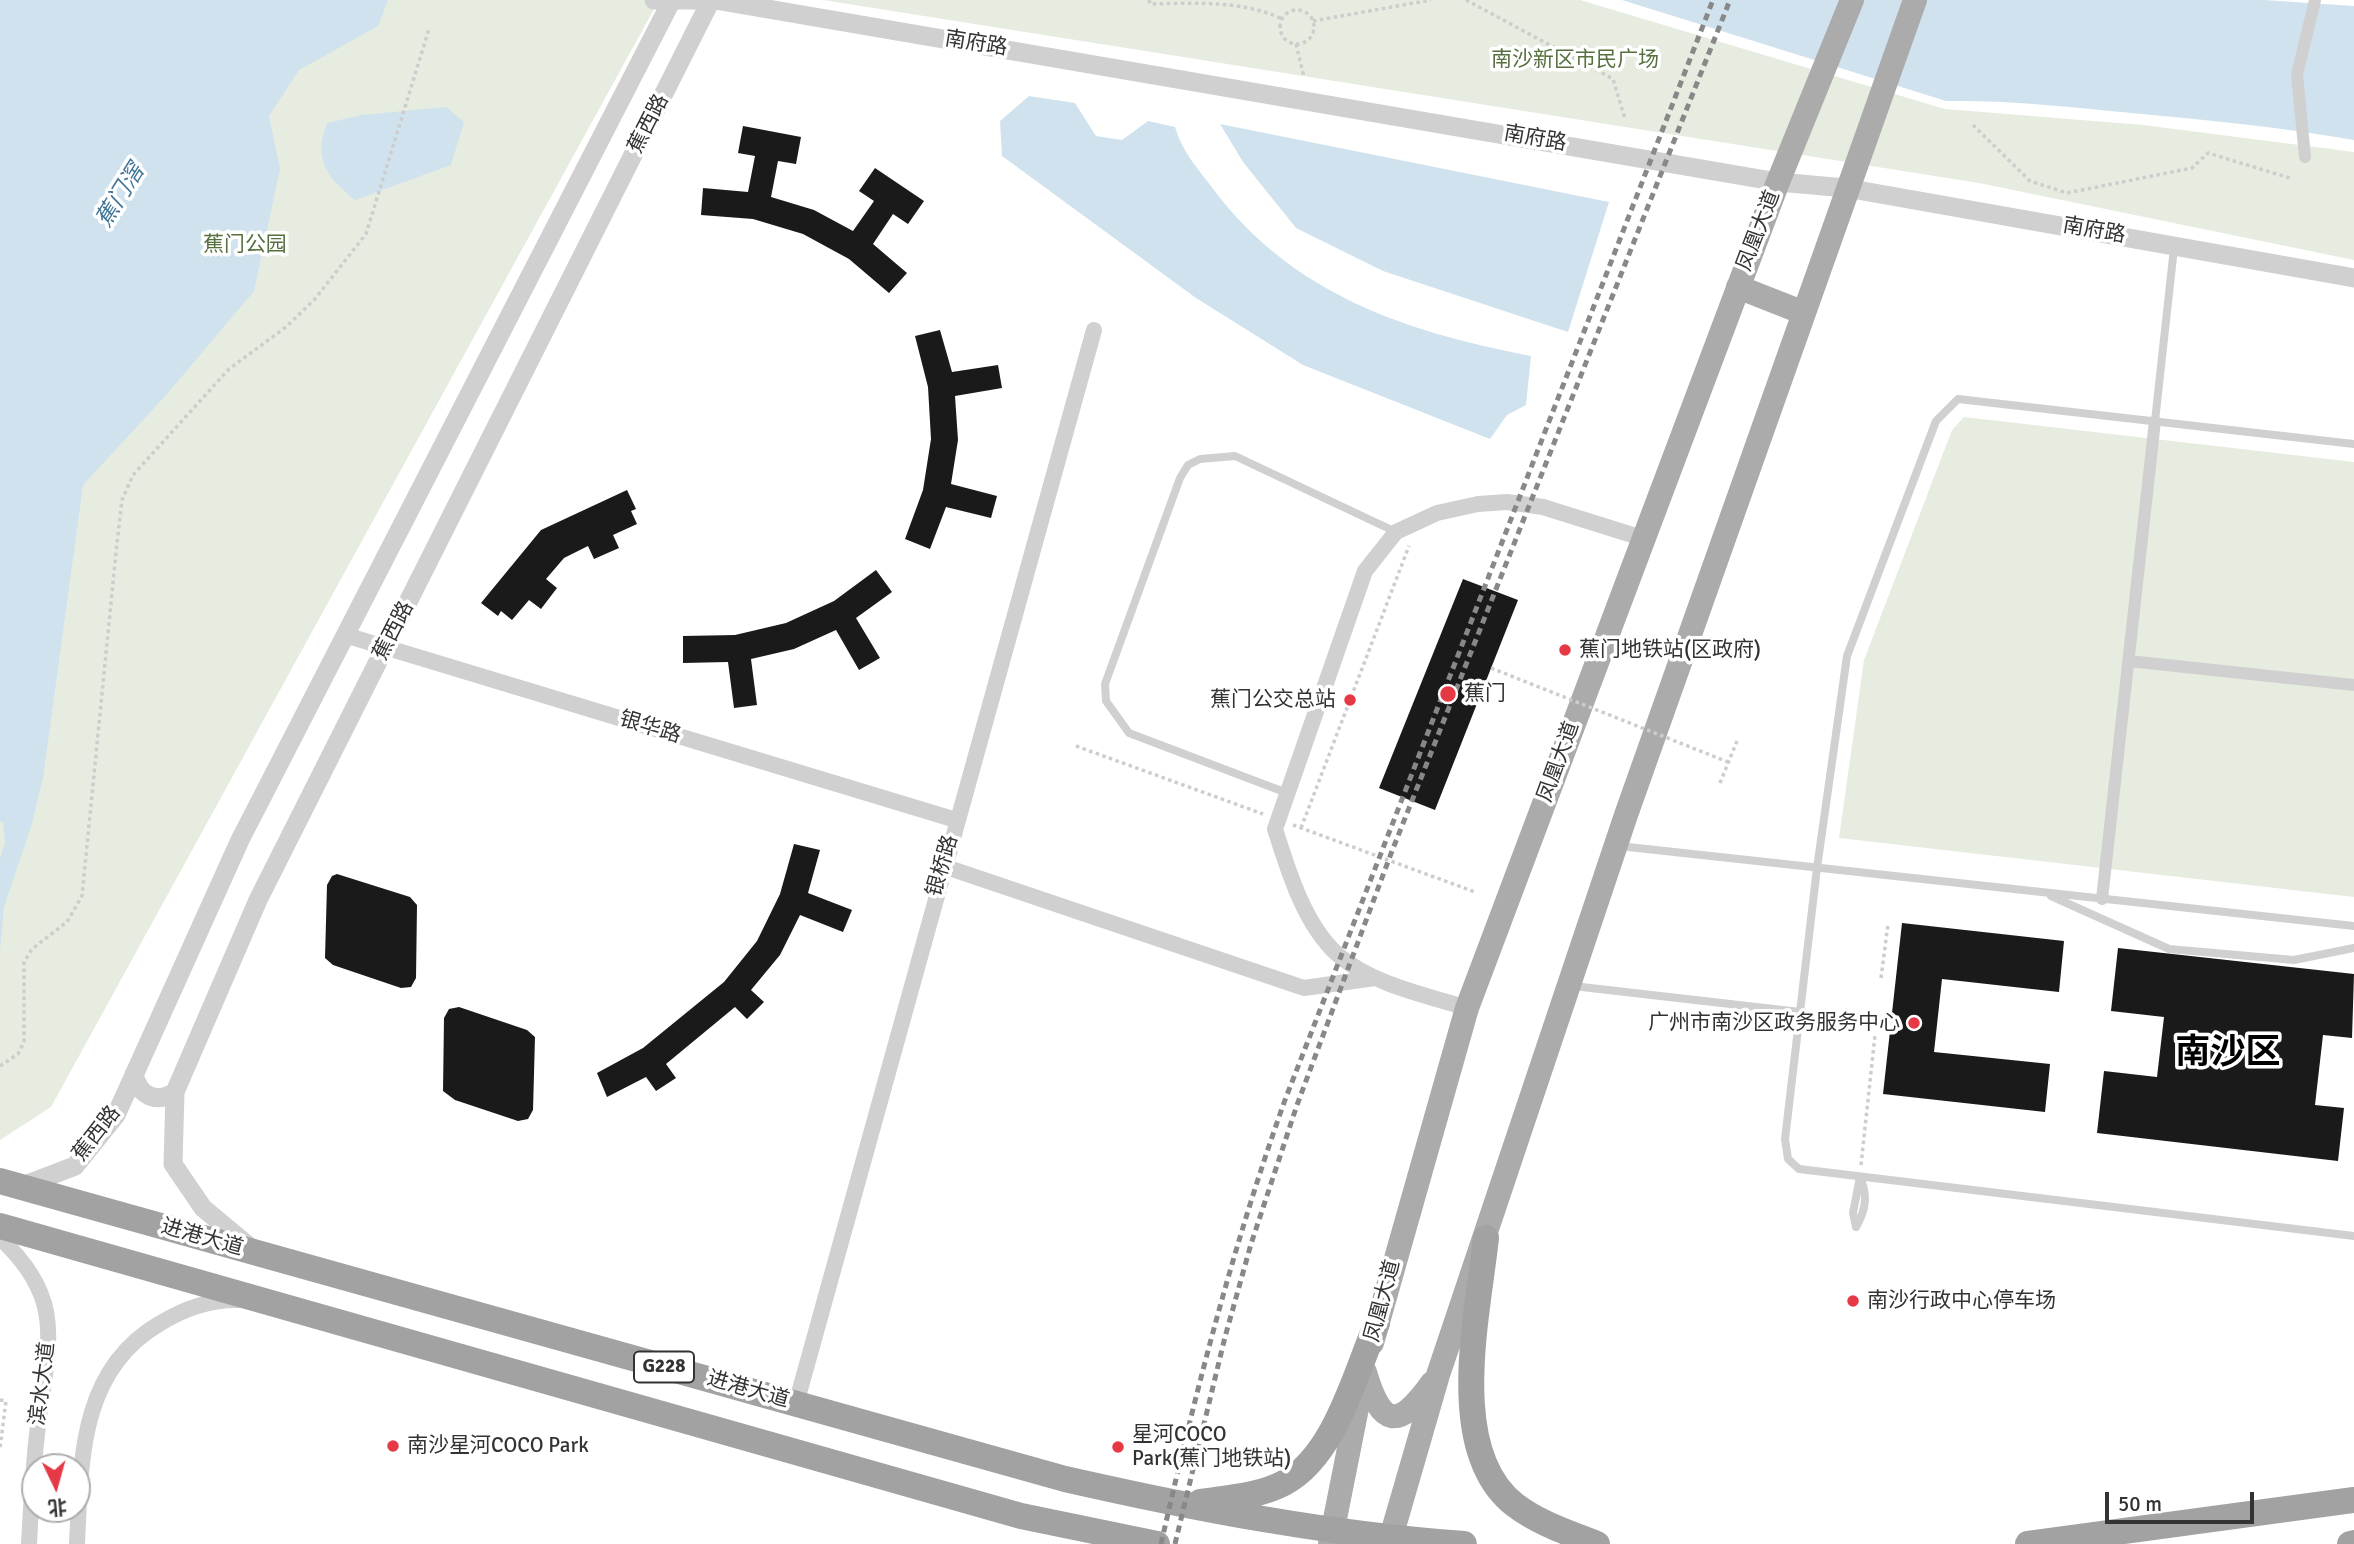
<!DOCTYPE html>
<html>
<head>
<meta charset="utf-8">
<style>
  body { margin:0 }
  #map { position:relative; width:2354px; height:1544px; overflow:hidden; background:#fff; font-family:Signika,"Noto Sans SC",sans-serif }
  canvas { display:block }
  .north { position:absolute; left:21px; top:1453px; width:70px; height:70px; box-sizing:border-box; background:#fff; border:2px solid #adadad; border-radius:50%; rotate:175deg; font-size:19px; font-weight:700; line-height:28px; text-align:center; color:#333 }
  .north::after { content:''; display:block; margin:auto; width:24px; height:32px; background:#e63946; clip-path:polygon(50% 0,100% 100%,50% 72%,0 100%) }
  .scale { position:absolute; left:2105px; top:1492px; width:149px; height:32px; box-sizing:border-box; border:4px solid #333; border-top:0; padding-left:9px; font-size:21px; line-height:24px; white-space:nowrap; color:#333; -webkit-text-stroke:5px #fff; paint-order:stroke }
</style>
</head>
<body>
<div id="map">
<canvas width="2354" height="1544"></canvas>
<div class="north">北</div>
<div class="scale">50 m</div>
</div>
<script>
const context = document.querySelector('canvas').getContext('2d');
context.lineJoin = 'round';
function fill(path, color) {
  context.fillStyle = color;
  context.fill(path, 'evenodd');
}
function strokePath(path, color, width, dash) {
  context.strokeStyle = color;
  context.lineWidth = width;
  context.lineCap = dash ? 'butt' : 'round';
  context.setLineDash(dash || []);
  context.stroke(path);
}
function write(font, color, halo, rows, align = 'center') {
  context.font = font + ' Signika,"Noto Sans SC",sans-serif';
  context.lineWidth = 7;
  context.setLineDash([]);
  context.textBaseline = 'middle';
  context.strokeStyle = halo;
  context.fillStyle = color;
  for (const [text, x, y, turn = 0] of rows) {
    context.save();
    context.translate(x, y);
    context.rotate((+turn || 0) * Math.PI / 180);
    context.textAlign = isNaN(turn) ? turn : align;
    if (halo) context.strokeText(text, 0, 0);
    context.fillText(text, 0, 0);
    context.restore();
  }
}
const green = new Path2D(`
  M0,0h659l-608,1107 -51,33z
  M823,0h757l365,109 198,16 211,27v108l-375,-77z
  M1964,417l390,45v435l-515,-59 25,-178 88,-230z`);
const water = new Path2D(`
  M0,0h388l-10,26 -79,44 -30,46 11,53 -26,122 -87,103 -84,91 -40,293 -12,49 -27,80 -4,43v-92l5,-15 -2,-21h-3z
  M1622,0h642l90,6v134c-74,-13 -148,-20 -222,-27 -62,-6 -124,-13 -186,-12z
  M1029,96l46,7 21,33 26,4 26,-19 27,6c7,25 24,43 39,63 79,105 193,142 317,166l-5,49 -19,10 -17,24 -187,-74 -107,-67 -194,-142 -2,-35z
  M446,107l18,15 -13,43 -96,35c-28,-23 -42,-40 -28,-77l35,-8z
  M1220,124l389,78 -41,130 -185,-61 -87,-43 -53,-66z`);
const building = new Path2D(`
  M743,126l58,11 -5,27 -18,-3 -7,36 43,13 39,21 21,-30 -15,-10 16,-23 49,33 -16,23 -15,-10 -20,30 34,29 -18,20 -40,-34 -46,-25 -50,-15 -52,-4 2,-27 45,4 7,-36 -17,-3z
  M940,330l12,42 46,-7 4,23 -47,8 3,44 -7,44 46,12 -6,22 -45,-11 -16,42 -25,-10 18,-49 8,-51 -3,-52 -13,-51z
  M627,490l9,19 -5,2 6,13 -24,11 6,13 -25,11 -6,-13 -24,12 -18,21 11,9 -16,21 -12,-9 -17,20 -11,-9 -3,5 -17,-13 60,-73z
  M876,570l16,22 -36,26 24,40 -21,12 -23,-40 -42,19 -43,10 6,46 -23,3 -6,-46 -45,1v-27l52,-1 51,-12 48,-22z
  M1463,579l55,21 -83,210 -56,-22z
  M794,844l26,6 -12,43 44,17 -9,22 -43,-17 -20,40 -29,35 13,12 -17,17 -12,-12 -69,57 10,14 -20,13 -10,-14 -39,20 -10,-24 46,-25 81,-66 33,-41 23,-47z
  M337,874l73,23 7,8 -1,73 -5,9 -10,1 -68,-23 -8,-7 2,-73 5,-9z
  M1902,923l162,18 -5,51 -117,-13 -8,73 116,12 -5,48 -162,-18z
  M2118,948l236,26 -2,64 -29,-3 -8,70 29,3 -6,53 -241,-28 7,-62 53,6 7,-60 -53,-6z
  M459,1007l68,23 8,7 -2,73 -5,9 -10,2 -63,-21 -12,-9 1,-73 5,-9z`);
const path = new Path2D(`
  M1149,0l1,4c43,-1 93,-4 132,15
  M1466,0l147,79 12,40
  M1280 27a17 17 0 1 1 34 0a17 17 0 1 1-34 0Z
  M1313,21l118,-21
  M1296,44l8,33
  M1973,125l57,56 37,12 125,-25 16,-15 85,26
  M1076,746l187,68
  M1720,783l17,-42
  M1293,825l182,67
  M1301,828l108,-282
  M1881,978l7,-54
  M0,1066l18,-12 6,-12v-80l8,-13 35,-27 15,-26 34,-344 6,-52 11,-25 96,-106 57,-42 28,-27 52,-66 63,-205
  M1861,1165l14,-130
  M0,1400l6,1 -6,47`);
const service = new Path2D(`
  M2155,421l19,-173
  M2354,444l-396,-45 -22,22 -89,235 -30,212 -32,271 3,20 11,10 555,67
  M1287,793l-158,-60 -23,-32 -1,-17 75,-206 8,-13 12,-6 35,-3 161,76
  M1619,846l735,80
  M2051,896l118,53 125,11 60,-12
  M1573,986l227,26
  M1856,1227c10,-17 12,-32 4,-50
  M1856,1227l-3,-14 7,-36`);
const pedestrian = new Path2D(`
  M2305,157l-8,-82 18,-75
  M2129,661l225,24
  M2102,899l53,-478`);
const minor = new Path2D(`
  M345,635l611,185
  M943,866l361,122 71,-10
  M1467,1008c-42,-13 -96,-24 -130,-54 -33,-30 -49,-84 -62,-125l90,-258 31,-39 41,-19 41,-9 29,-2 36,5 99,31
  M0,1238c68,63 47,108 38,188 -5,39 -7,79 -9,118
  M796,1404l298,-1074
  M77,1544c4,-82 2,-173 82,-220 24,-15 53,-25 81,-24`);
const tertiary = new Path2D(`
  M654,0h48
  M715,0l1063,182 68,6 508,90
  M134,1074c5,22 22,30 41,18
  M20,1187l55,-21 41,-51 124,-275 432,-840
  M251,1248l-48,-40 -30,-44 2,-72 83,-192 453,-900`);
const primary = new Path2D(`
  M1738,287l66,26
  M1372,1343l95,-335 311,-826 74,-182
  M1365,1372c16,55 33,59 67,11
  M1330,1544l33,-166
  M1389,1544l49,-169 188,-560 289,-815`);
const trunk = new Path2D(`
  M0,1181l1065,298c132,30 263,55 399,65
  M0,1226l1021,290 136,28
  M1486,1238c-8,76 -41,213 29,267 25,19 54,28 82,39
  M1200,1502c27,-4 60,-6 84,-19 51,-27 71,-109 93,-160
  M2028,1544l326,-44
  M2350,1544l4,-1`);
const rail = new Path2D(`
  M1161,1544c34,-150 72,-299 124,-444l428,-1100
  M1175,1544l50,-207 26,-93 46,-139 95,-254 338,-851`);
const pathBridge = new Path2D(`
  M1491,668l237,94`);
const markers = [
  [1565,650,7,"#e63946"],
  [1448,694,9,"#e63946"],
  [1350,700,7,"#e63946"],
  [1914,1023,7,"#e63946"],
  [1853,1301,7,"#e63946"],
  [393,1446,7,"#e63946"],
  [1118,1447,7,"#e63946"]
];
const shields = [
  [664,1367,60]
];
const shieldNames = [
  ["G228",664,1367]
];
const streetNames = [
  ["南府路",976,44,9],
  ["蕉西路",649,124,-63],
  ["南府路",1535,139,10],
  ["凤凰大道",1759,231,-69],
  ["南府路",2094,231,10],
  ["蕉西路",394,631,-63],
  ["银华路",650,728,17],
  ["凤凰大道",1559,762,-70],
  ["银桥路",943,866,-74],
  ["蕉西路",97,1134,-52],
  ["进港大道",202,1238,16],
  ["凤凰大道",1383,1301,-75],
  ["滨水大道",43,1384,-83],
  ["进港大道",748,1390,16]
];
const parkNames = [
  ["南沙新区市民广场",1575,60],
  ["蕉门公园",245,245]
];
const poiNames = [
  ["蕉门地铁站(区政府)",1579,650],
  ["蕉门",1464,694],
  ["蕉门公交总站",1336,700,"right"],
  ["广州市南沙区政务服务中心",1900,1023,"right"],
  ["南沙行政中心停车场",1867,1301],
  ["星河COCO",1132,1435],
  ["Park(蕉门地铁站)",1132,1459],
  ["南沙星河COCO Park",407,1446]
];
const waterNames = [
  ["蕉门滘",121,196,-58]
];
const townNames = [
  ["南沙区",2228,1054]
];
fill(green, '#e6ecdf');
fill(water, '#cfe2ee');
fill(building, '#1a1a1a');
strokePath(path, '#cdcdcd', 3.5, [3.5, 3.5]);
strokePath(service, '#d0d0d0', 8);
strokePath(pedestrian, '#d0d0d0', 12);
strokePath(minor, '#d0d0d0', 16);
strokePath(tertiary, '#d0d0d0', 19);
strokePath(primary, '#ababab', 24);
strokePath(trunk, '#a2a2a2', 26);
strokePath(rail, '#888', 5, [7, 5]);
strokePath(pathBridge, '#cdcdcd', 3.5, [3.5, 3.5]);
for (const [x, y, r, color] of markers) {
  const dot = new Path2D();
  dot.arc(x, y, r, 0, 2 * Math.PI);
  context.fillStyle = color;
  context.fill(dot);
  strokePath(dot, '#fff', 2.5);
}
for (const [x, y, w] of shields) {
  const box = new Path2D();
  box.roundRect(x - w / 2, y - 15.5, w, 31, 5);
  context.fillStyle = '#fff';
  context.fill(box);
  strokePath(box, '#333', 2);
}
write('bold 19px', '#333', null, shieldNames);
write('21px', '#333', '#fff', streetNames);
write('21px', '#56703f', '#fff', parkNames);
write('21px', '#333', '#fff', poiNames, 'left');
write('italic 23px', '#3f7597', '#fff', waterNames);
write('bold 35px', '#000', '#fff', townNames);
</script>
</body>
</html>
